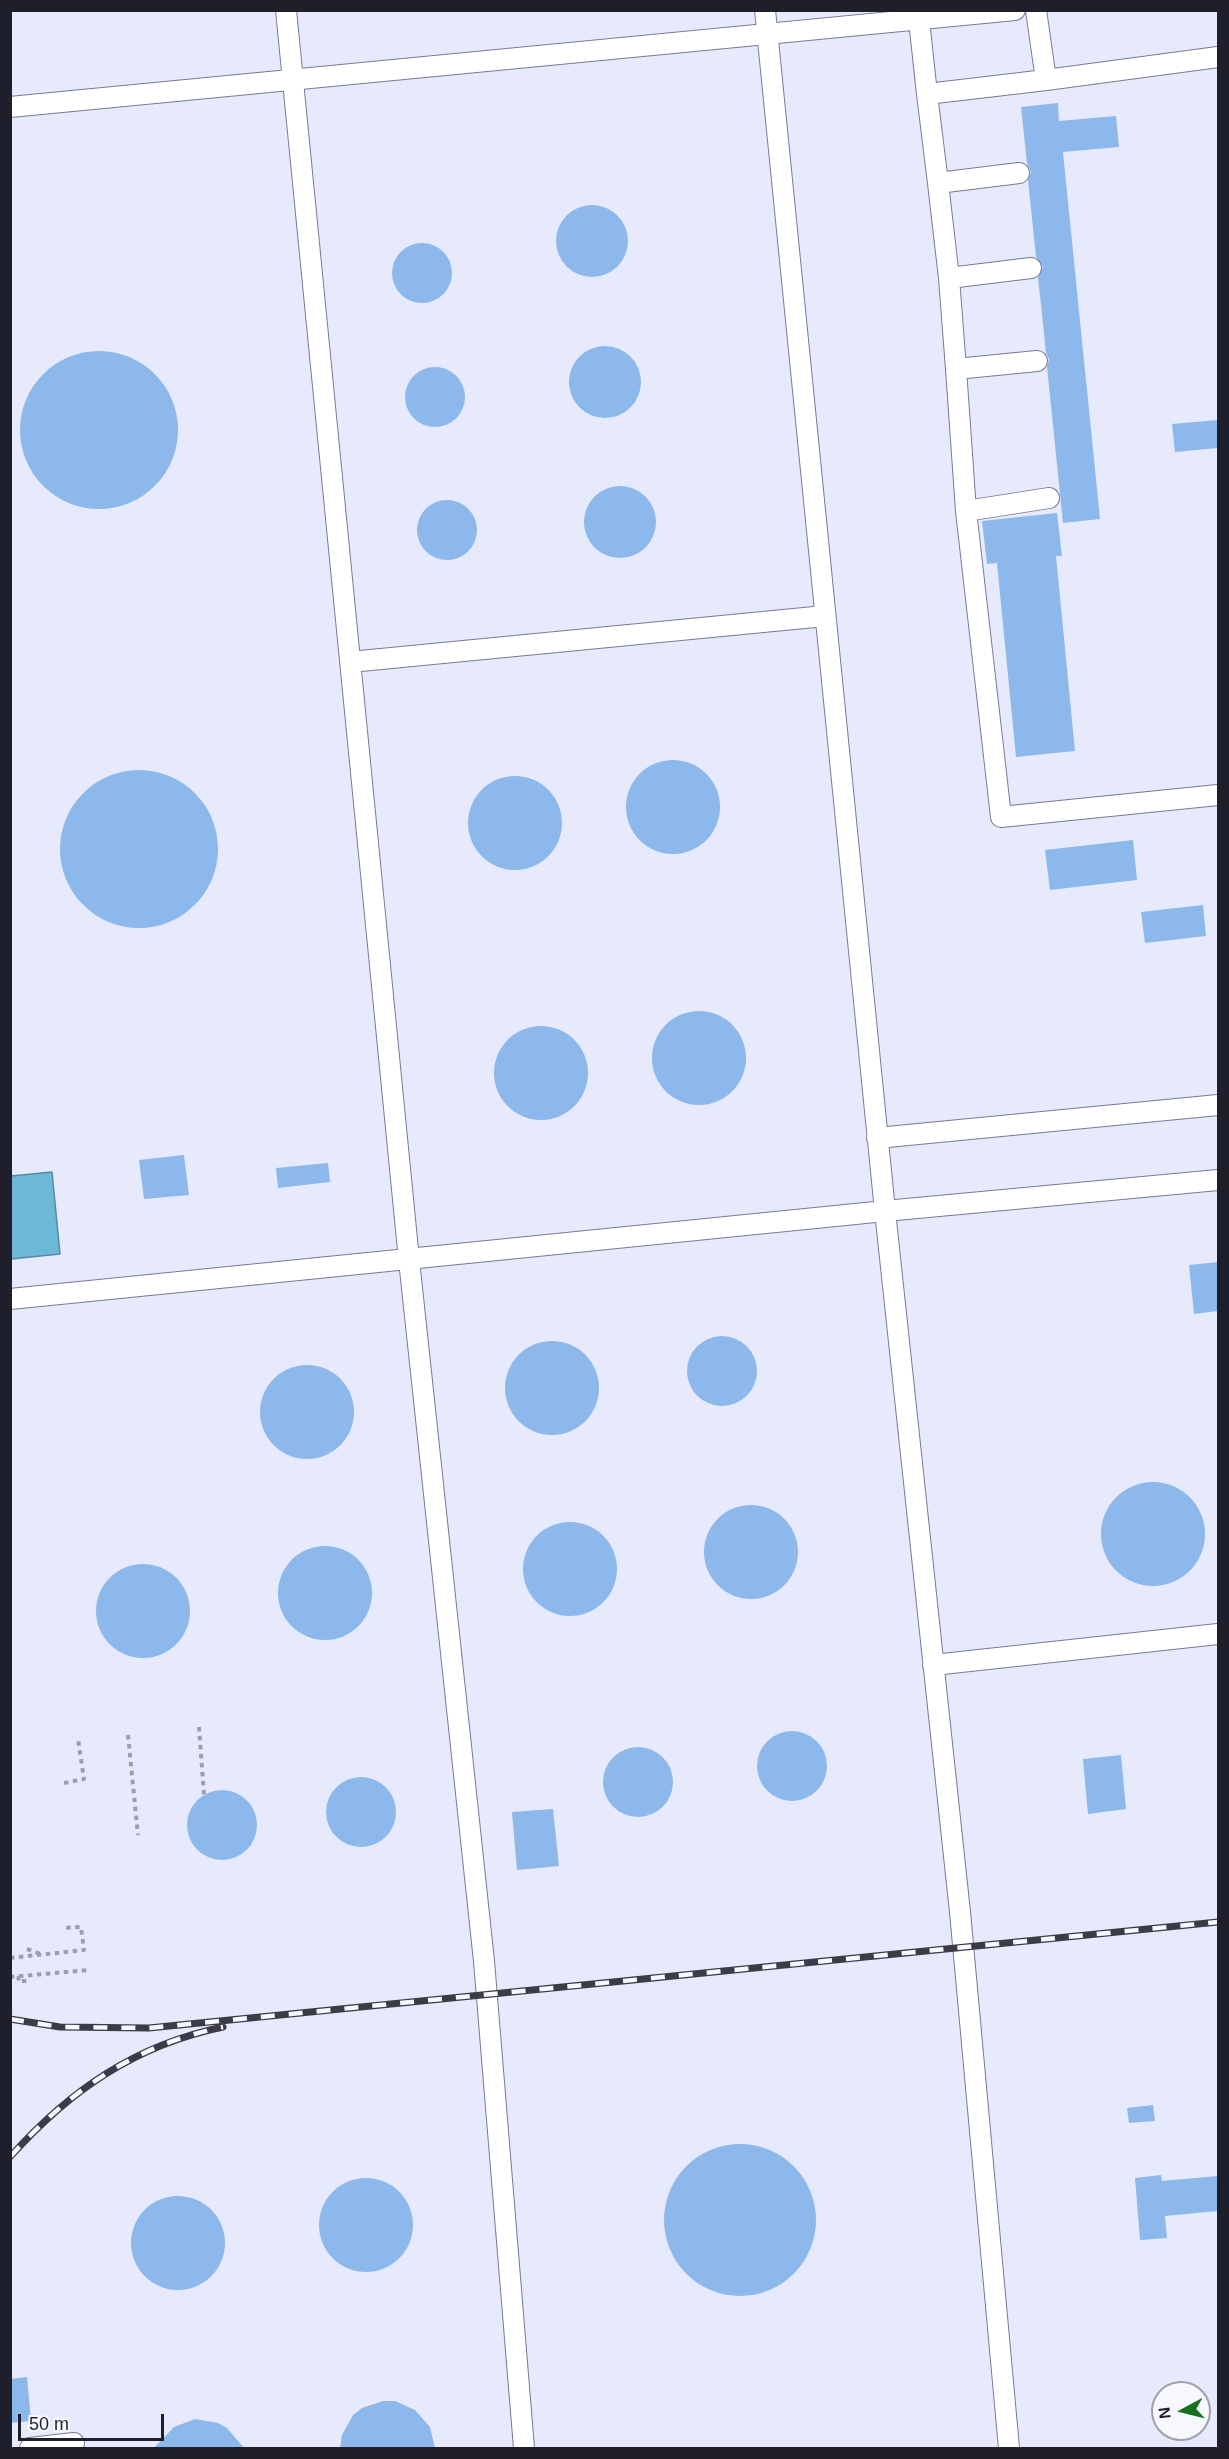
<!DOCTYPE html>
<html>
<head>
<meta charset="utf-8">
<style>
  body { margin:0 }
  #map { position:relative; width:1229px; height:2459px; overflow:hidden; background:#e7eafc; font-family:Arial,sans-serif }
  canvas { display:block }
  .frame { position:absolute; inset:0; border:12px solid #1e1f2a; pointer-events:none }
  .north { position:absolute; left:1151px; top:2381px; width:60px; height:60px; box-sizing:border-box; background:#f7f8fe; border:2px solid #a0a1a9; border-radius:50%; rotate:263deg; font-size:16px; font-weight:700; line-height:24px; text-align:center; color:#1e1f2a }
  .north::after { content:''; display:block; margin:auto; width:21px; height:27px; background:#15711e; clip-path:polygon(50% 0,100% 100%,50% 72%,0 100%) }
  .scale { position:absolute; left:18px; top:2414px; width:146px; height:27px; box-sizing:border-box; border:3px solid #1e1f2a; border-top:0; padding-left:8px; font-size:18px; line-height:21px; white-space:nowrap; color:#1e1f2a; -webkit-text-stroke:4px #f7f8fe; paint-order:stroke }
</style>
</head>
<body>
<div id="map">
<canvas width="1229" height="2459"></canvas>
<div class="frame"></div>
<div class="north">N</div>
<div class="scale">50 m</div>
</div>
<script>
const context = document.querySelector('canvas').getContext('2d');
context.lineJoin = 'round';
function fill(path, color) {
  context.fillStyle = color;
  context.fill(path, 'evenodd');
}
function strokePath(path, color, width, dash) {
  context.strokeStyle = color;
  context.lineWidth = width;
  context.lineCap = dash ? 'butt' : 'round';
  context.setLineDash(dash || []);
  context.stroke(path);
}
const water = new Path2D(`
  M52,1172l8,82 -49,5v-83z`);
const building = new Path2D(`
  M1058,103l1,18 57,-5 3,31 -56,5 37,367 -37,4 -16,-156 2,-8 -3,-6 -8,-76 5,-10 -7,-10 -8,-77 3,-8 -4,-8 -6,-57z
  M556 241a36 36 0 1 1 72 0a36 36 0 1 1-72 0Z
  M392 273a30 30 0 1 1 60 0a30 30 0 1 1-60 0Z
  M569 382a36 36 0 1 1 72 0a36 36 0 1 1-72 0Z
  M20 430a79 79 0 1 1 158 0a79 79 0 1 1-158 0Z
  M405 397a30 30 0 1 1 60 0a30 30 0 1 1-60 0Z
  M1218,420v28l-43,4 -3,-28z
  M584 522a36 36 0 1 1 72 0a36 36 0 1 1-72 0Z
  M417 530a30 30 0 1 1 60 0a30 30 0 1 1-60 0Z
  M1057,513l5,43h-6l19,195 -59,6 -19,-194 -10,1 -5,-43z
  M626 807a47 47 0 1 1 94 0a47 47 0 1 1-94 0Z
  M60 849a79 79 0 1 1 158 0a79 79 0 1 1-158 0Z
  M468 823a47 47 0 1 1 94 0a47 47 0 1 1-94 0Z
  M1133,840l4,40 -87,10 -5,-40z
  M1203,905l3,31 -61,7 -4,-31z
  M652 1058a47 47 0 1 1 94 0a47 47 0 1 1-94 0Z
  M494 1073a47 47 0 1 1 94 0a47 47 0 1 1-94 0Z
  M184,1155l5,40 -45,4 -5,-39z
  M328,1163l2,19 -52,6 -2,-20z
  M1218,1262v49l-24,3 -5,-49z
  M687 1371a35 35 0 1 1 70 0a35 35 0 1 1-70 0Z
  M505 1388a47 47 0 1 1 94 0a47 47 0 1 1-94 0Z
  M260 1412a47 47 0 1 1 94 0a47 47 0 1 1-94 0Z
  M1101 1534a52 52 0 1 1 104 0a52 52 0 1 1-104 0Z
  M704 1552a47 47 0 1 1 94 0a47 47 0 1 1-94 0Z
  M523 1569a47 47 0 1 1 94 0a47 47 0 1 1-94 0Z
  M278 1593a47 47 0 1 1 94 0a47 47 0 1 1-94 0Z
  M96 1611a47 47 0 1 1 94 0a47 47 0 1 1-94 0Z
  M757 1766a35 35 0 1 1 70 0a35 35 0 1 1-70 0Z
  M603 1782a35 35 0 1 1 70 0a35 35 0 1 1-70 0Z
  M1121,1755l5,54 -38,5 -5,-55z
  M326 1812a35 35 0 1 1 70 0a35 35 0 1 1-70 0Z
  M187 1825a35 35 0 1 1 70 0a35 35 0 1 1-70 0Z
  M553,1809l6,57 -42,4 -5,-58z
  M1153,2105l2,16 -26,2 -2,-15z
  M664 2220a76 76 0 1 1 152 0a76 76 0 1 1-152 0Z
  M1161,2175l1,6 56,-5v35l-53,5 2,22 -27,2 -5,-62z
  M319 2225a47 47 0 1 1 94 0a47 47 0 1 1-94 0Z
  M131 2243a47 47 0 1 1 94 0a47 47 0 1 1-94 0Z
  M27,2377l4,44 -21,2v-44z
  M383,2401h12l20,9 15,17 5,21h-95l2,-13 11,-20 9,-7z
  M195,2419l23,4 9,5 17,20h-90l20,-21z`);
const path = new Path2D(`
  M199,1727l5,68
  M128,1735l10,100
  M64,1783l20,-4 -6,-40
  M27,1949l14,5
  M10,1958l74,-8 -3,-23 -17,1
  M19,1976l-1,5h12
  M10,1977l79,-7`);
const minor = new Path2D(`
  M286,10l123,1250 75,701 40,487
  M765,10l120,1201 75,701 49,536
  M1036,10l10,70 172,-23
  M919,20l8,74 119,-14
  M927,94l11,89 81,-10
  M10,107l1005,-97
  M938,183l11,95 82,-10
  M949,278l7,91 81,-8
  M956,369l10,142 83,-13
  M966,511l35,306 217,-22
  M350,662l475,-46
  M877,1138l341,-33
  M10,1299l875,-88 333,-31
  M933,1665l285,-31
  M30,2448l44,-5`);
const rail = new Path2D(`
  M10,2019l50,8 89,1 1069,-106
  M10,2157c59,-66 125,-112 213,-130`);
fill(water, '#6cb8d6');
strokePath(water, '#558aa2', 1.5);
fill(building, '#8cb8eb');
strokePath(minor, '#777b95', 22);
strokePath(path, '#9c9eae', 4, [4.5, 4.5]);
strokePath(minor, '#fff', 20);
strokePath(rail, '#3b3c48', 7);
strokePath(rail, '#f7f8fe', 4.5, [14]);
</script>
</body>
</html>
